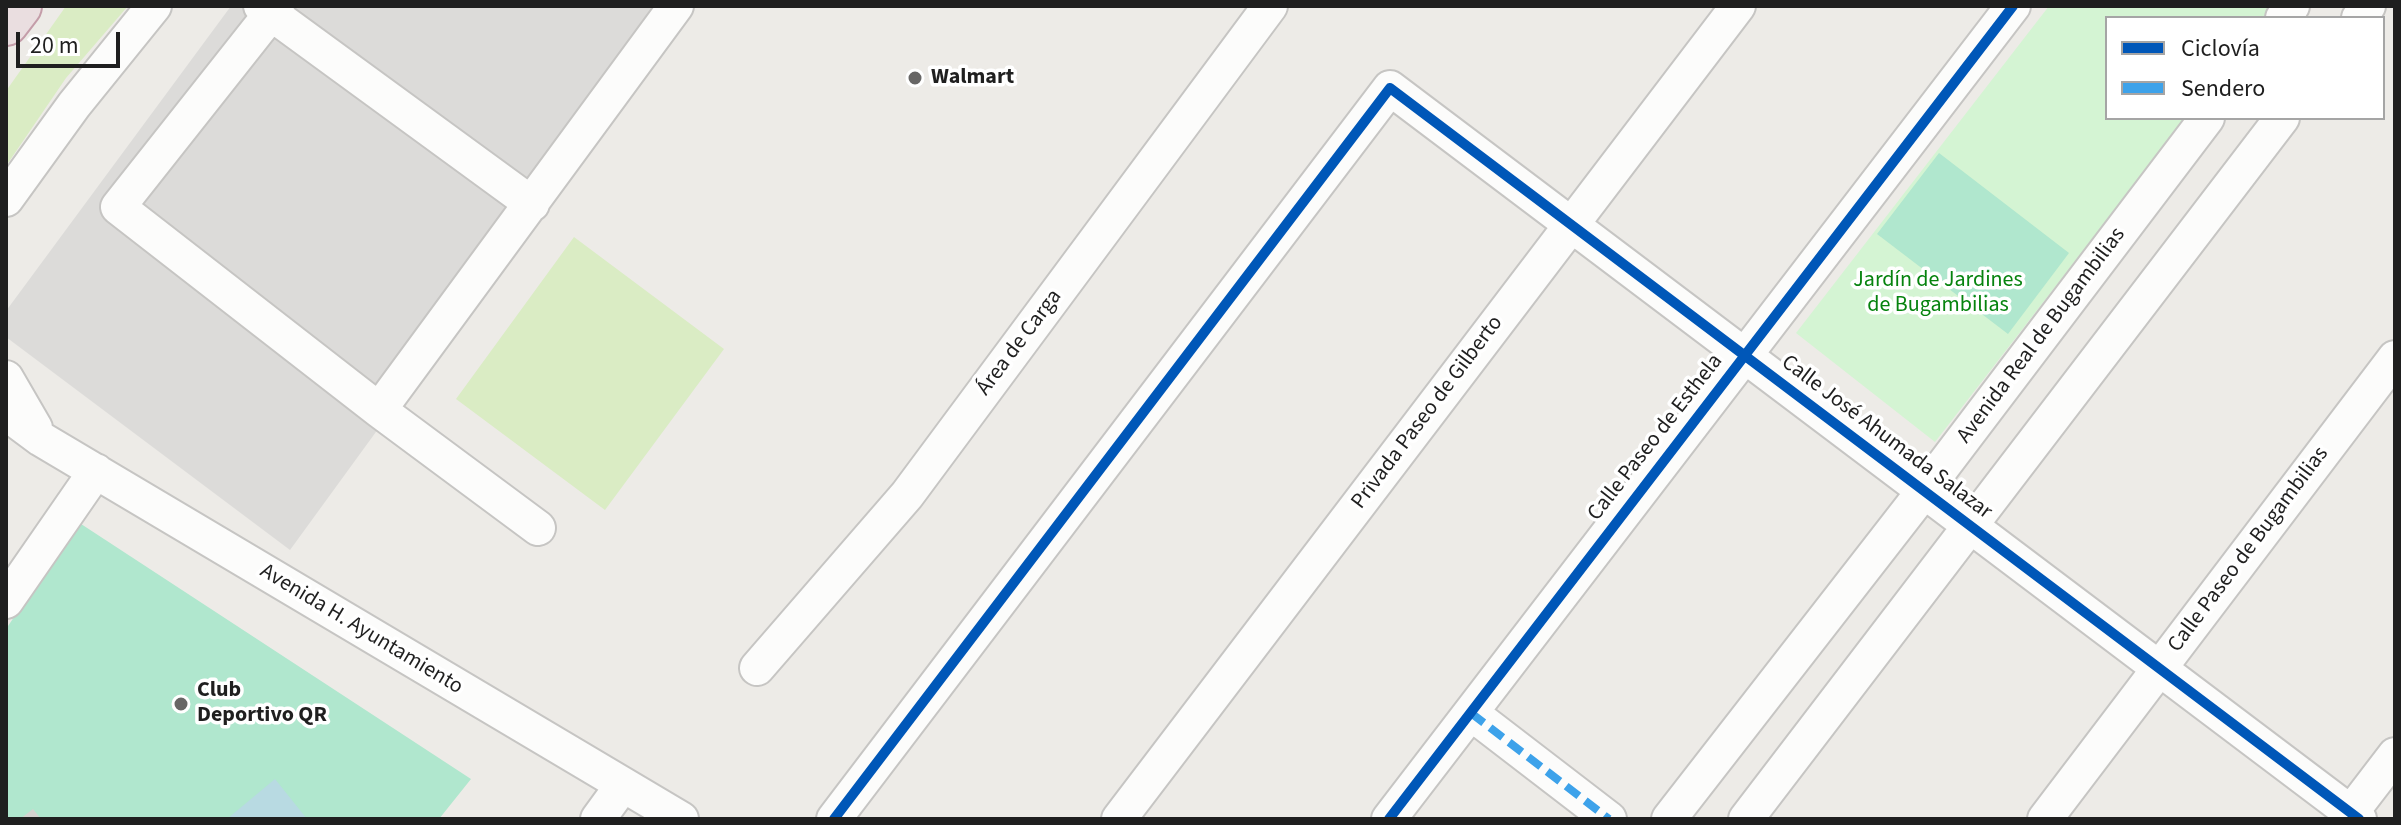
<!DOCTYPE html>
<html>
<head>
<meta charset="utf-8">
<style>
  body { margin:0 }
  #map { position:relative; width:2401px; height:825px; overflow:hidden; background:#edebe7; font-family:"Source Sans 3",sans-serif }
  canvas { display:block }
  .frame { position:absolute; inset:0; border:8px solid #1f1f1f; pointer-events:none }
  .legend { position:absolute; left:2105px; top:16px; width:280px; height:104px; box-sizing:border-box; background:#fff; border:2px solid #a5a5a5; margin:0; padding:10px 14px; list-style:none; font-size:24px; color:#1f1f1f }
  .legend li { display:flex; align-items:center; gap:16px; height:40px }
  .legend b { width:40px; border:2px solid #a5a5a5 }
  .scale { position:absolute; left:16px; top:32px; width:104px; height:36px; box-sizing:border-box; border:4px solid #1f1f1f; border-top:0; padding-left:10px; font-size:24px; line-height:28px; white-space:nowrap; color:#1f1f1f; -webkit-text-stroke:6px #fff; paint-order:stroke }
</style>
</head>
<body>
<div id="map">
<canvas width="2401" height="825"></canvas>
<div class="frame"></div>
<ul class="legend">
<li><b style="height:10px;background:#0057b8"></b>Ciclovía</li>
<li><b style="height:10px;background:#3da2ea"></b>Sendero</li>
</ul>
<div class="scale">20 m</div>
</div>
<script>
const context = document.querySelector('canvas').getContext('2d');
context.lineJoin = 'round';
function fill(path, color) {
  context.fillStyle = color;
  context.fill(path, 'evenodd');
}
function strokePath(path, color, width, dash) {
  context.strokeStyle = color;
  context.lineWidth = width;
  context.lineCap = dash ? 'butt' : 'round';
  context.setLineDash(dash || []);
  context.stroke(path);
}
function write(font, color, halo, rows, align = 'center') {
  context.font = font + ' "Source Sans 3",sans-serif';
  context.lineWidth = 7;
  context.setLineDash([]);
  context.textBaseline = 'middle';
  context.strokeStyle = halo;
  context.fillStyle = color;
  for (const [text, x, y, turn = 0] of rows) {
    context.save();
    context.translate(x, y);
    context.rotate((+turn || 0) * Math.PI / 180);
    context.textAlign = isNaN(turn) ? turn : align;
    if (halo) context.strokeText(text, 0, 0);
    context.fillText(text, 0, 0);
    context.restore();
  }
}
const grass = new Path2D(`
  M66,6h62l-62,72 -60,88v-75z
  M574,237l150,112 -119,161 -149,-111z`);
const park = new Path2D(`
  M2049,6h223l-9,12h-156v100h79l-251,324 -139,-109z`);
const pitch = new Path2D(`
  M1939,153l130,100 -61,81 -131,-100z
  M78,522l393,257 -32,40h-433v-190z`);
const parking = new Path2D(`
  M231,6h455l-396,544 -284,-213v-26z`);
const water = new Path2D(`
  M275,779l32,40h-80z`);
const building = new Path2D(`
  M33,809l8,10h-21z`);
const minor = new Path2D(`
  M261,6l271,198
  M277,6l-159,201 261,203 297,-404
  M2283,18l9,-12
  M2359,18l9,-12
  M6,199l68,-94 80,-99
  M6,378l29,50
  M379,410l159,118
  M6,413l35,26 640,380
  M6,601l90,-130
  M757,668l150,-173 363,-489
  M1471,713l138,106
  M598,819l24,-33
  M834,819l556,-731 969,731
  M1119,819l619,-813
  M1389,819l624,-813
  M1669,819l255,-328 283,-373
  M1746,819l536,-701
  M2045,819l350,-461
  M2346,819l49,-64`);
const highway = new Path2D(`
  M6,23l13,-17`);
const quiet = new Path2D(`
  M1471,713l138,106`);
const cycleway = new Path2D(`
  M834,819l556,-731 969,731
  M1389,819l624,-813`);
const markers = [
  [915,78,8,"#676665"],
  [181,704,8,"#676665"]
];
const poiNames = [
  ["Walmart",931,78],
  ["Club",197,691],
  ["Deportivo QR",197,716]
];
const parkNames = [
  ["Jardín de Jardines",1938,281],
  ["de Bugambilias",1938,306]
];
const streetNames = [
  ["Avenida Real de Bugambilias",2042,336,-53],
  ["Área de Carga",1020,343,-53],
  ["Privada Paseo de Gilberto",1428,413,-53],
  ["Calle Paseo de Esthela",1656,438,-52],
  ["Calle José Ahumada Salazar",1886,438,37],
  ["Calle Paseo de Bugambilias",2249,550,-53],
  ["Avenida H. Ayuntamiento",361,630,31]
];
fill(grass, '#daecc4');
fill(park, '#d4f4d3');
fill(pitch, '#b0e7ce');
fill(parking, '#dcdbd9');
fill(water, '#b8dae2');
fill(building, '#d5d3d0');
strokePath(minor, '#c6c5c3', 38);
strokePath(highway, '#c49da9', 48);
strokePath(minor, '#fcfcfb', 34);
strokePath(highway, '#eadee0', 44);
strokePath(quiet, '#3da2ea', 8, [16, 8]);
strokePath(cycleway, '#0057b8', 10);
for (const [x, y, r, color] of markers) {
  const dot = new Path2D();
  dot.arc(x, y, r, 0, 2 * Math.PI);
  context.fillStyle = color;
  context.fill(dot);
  strokePath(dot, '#fff', 3);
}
write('bold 22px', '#1f1f1f', '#fff', poiNames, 'left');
write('22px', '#06830e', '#fff', parkNames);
write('22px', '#1f1f1f', '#fff', streetNames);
</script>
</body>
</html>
